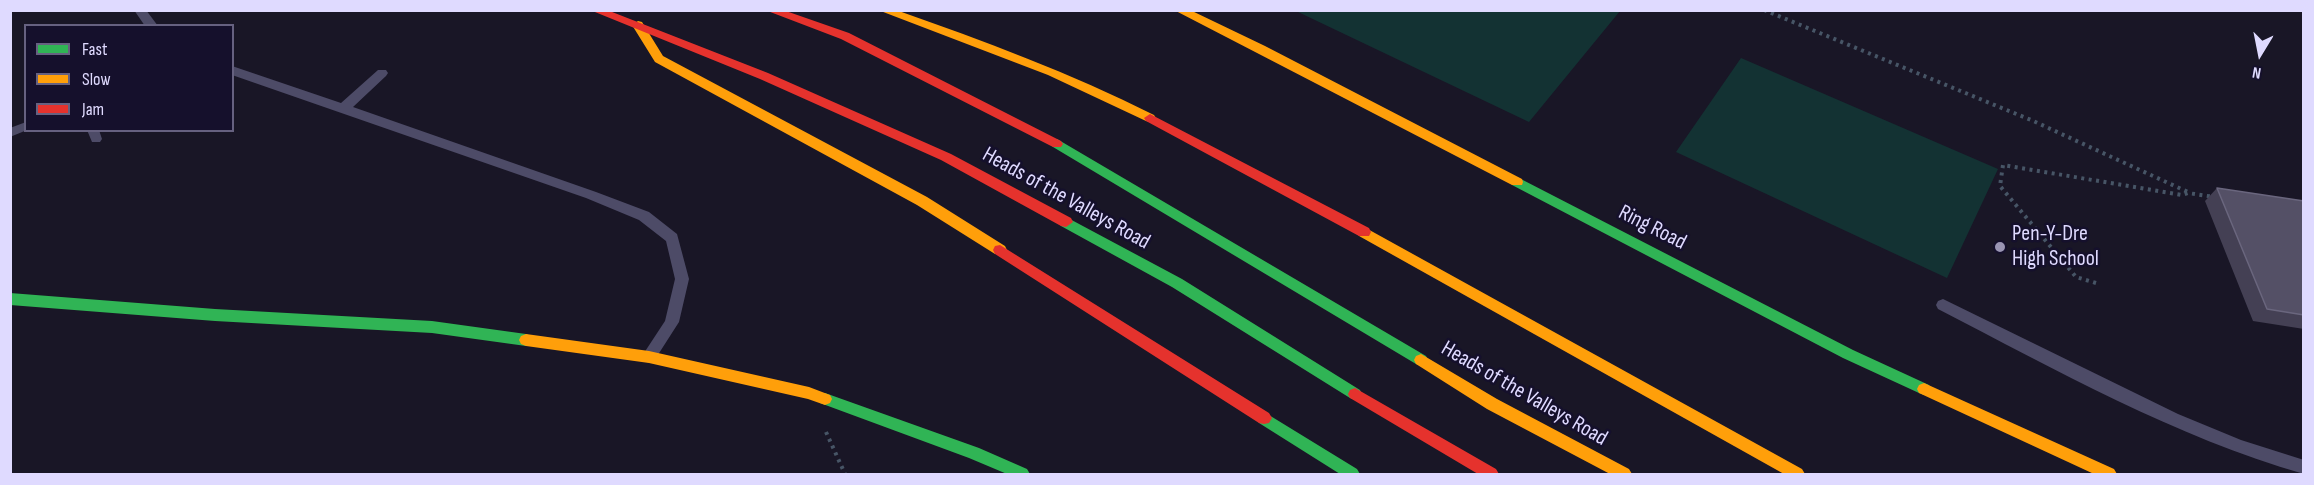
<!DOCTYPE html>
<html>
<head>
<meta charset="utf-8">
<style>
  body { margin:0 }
  #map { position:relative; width:2314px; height:485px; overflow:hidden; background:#191626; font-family:"Sofia Sans Condensed",sans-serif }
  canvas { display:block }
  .frame { position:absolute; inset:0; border:12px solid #dfdaff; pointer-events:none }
  .legend { position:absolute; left:24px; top:24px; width:210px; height:108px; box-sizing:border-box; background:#15102c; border:2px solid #666180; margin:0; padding:8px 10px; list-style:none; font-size:18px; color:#dfdaff }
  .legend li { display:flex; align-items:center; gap:12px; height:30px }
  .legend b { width:30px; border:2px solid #666180 }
  .north { position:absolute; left:2230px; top:24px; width:60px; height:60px; -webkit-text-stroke:4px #15102c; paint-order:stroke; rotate:190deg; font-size:16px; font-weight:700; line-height:24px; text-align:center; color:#dfdaff }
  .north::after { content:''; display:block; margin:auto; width:21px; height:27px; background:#dfdaff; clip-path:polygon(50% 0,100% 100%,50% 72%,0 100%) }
</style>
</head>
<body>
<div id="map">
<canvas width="2314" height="485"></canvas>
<div class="frame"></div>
<ul class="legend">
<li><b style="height:8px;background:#30b455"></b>Fast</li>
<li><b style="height:8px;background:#ff9f0a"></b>Slow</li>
<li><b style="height:8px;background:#e5322d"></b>Jam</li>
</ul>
<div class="north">N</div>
</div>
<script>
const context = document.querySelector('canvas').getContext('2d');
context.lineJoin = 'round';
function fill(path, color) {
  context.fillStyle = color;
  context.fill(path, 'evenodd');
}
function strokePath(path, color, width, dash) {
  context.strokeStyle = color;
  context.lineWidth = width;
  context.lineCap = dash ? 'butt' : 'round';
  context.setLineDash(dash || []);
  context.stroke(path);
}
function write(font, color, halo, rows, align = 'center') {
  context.font = font + ' "Sofia Sans Condensed",sans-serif';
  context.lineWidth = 5;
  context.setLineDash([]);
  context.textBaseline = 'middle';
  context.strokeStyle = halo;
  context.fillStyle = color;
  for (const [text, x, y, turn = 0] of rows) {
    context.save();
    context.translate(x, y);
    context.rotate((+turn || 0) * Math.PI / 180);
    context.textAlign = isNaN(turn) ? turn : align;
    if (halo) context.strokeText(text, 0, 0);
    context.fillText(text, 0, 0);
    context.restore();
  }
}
const green = new Path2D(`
  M1296,11h324l-91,111z
  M1741,58l257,111 -51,109 -271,-126z`);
const path = new Path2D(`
  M1764,10l267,110 157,72
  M2096,283l-20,-6 -76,-91 3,-21 179,30 6,-2 26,4
  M826,432l19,42`);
const lane = new Path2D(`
  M134,10h12l12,16h-13z
  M232,66l109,37 37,-33h8l2,3 -2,3 -33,31 243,85 53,20 28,22 12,45 -10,43 -25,39 -5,2 -5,-2 -2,-4 2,-4 21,-32 10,-42 -9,-38 -27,-21 -53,-22 -354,-123z
  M26,122v8h1l-17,7v-9z
  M87,130h12l3,9 -2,3h-8z
  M1943,299l235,115 63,26 63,20v14c-129,-37 -248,-104 -366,-165l-2,-4 2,-4z`);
const fast = new Path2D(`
  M1057,139l369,217 2,4 -2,4 -5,2 -5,-2 -363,-217 -2,-3 2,-3z
  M1517,177l336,173 76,35 2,4 -2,4 -5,2 -5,-2 -76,-35 -331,-173 -1,-3 1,-3z
  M1066,217l116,62 178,111 2,4 -2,4 -5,2 -5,-2 -178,-111 -111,-61 -2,-4z
  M10,293l205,16 217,12 94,13 5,2 2,4 -2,4 -5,2 -94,-13 -217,-12 -205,-16z
  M825,393l154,55 48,21 3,5h-23l-38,-16 -149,-55 -2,-4 2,-4z
  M1264,412l93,57 3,5h-20l-81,-51 -3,-5 3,-5z`);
const slow = new Path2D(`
  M878,10h18c88,31 175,63 258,105l2,3 -6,4 -4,-1 -98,-46z
  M1174,10h16l75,36 257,133 1,3 -1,3h-10z
  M638,21l4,1 21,34 264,141 78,49 2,4 -2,4h-10l-78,-49 -262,-143 -23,-37z
  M1364,227l438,242 3,5h-21l-425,-238 -2,-4 2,-4z
  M526,334l123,17 160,36 21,8 2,4 -2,4 -5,2 -17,-6 -159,-36 -123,-17 -5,-2 -2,-4 2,-4z
  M1421,354l76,45 132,70 3,5h-22l-123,-65 -71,-45 -2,-4 2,-4z
  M1924,383l190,86 3,5h-23l-175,-81 -2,-4 2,-4z`);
const jam = new Path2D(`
  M590,10h17l161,63 183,81 120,64 2,4 -7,5 -5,-1 -120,-66 -181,-81z
  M765,10h18l66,23 212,108 2,3 -2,3h-8l-212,-108z
  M1150,114l219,114 2,4 -2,4h-10l-213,-115 -2,-3z
  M1000,245l269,168 3,5 -3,5 -5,1 -5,-1 -264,-169 -2,-4 2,-4z
  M1355,388l141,81 3,5h-21l-128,-76 -2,-4 2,-4z`);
const wall = new Path2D(`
  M2217,188l87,13v128l-51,-8 -48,-120z`);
const building = new Path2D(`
  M2217,188l87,13v114l-37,-6z`);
const markers = [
  [2000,247,6,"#9a95b3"]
];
const streetNames = [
  ["Heads of the Valleys Road",1066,199,29],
  ["Ring Road",1652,228,27],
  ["Heads of the Valleys Road",1524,394,30]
];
const poiNames = [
  ["Pen-Y-Dre",2012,234],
  ["High School",2012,259]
];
fill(green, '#133233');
strokePath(path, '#475566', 4, [3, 4.5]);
fill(lane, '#4d4b67');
fill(fast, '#30b455');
fill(slow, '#ff9f0a');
fill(jam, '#e5322d');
fill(wall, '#444054');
fill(building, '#545066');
strokePath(building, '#6a667e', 1.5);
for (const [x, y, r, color] of markers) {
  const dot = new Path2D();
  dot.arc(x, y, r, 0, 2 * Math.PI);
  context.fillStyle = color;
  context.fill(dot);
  strokePath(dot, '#15102c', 2);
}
write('22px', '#dfdaff', '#15102c', streetNames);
write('22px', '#dfdaff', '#15102c', poiNames, 'left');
</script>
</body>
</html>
